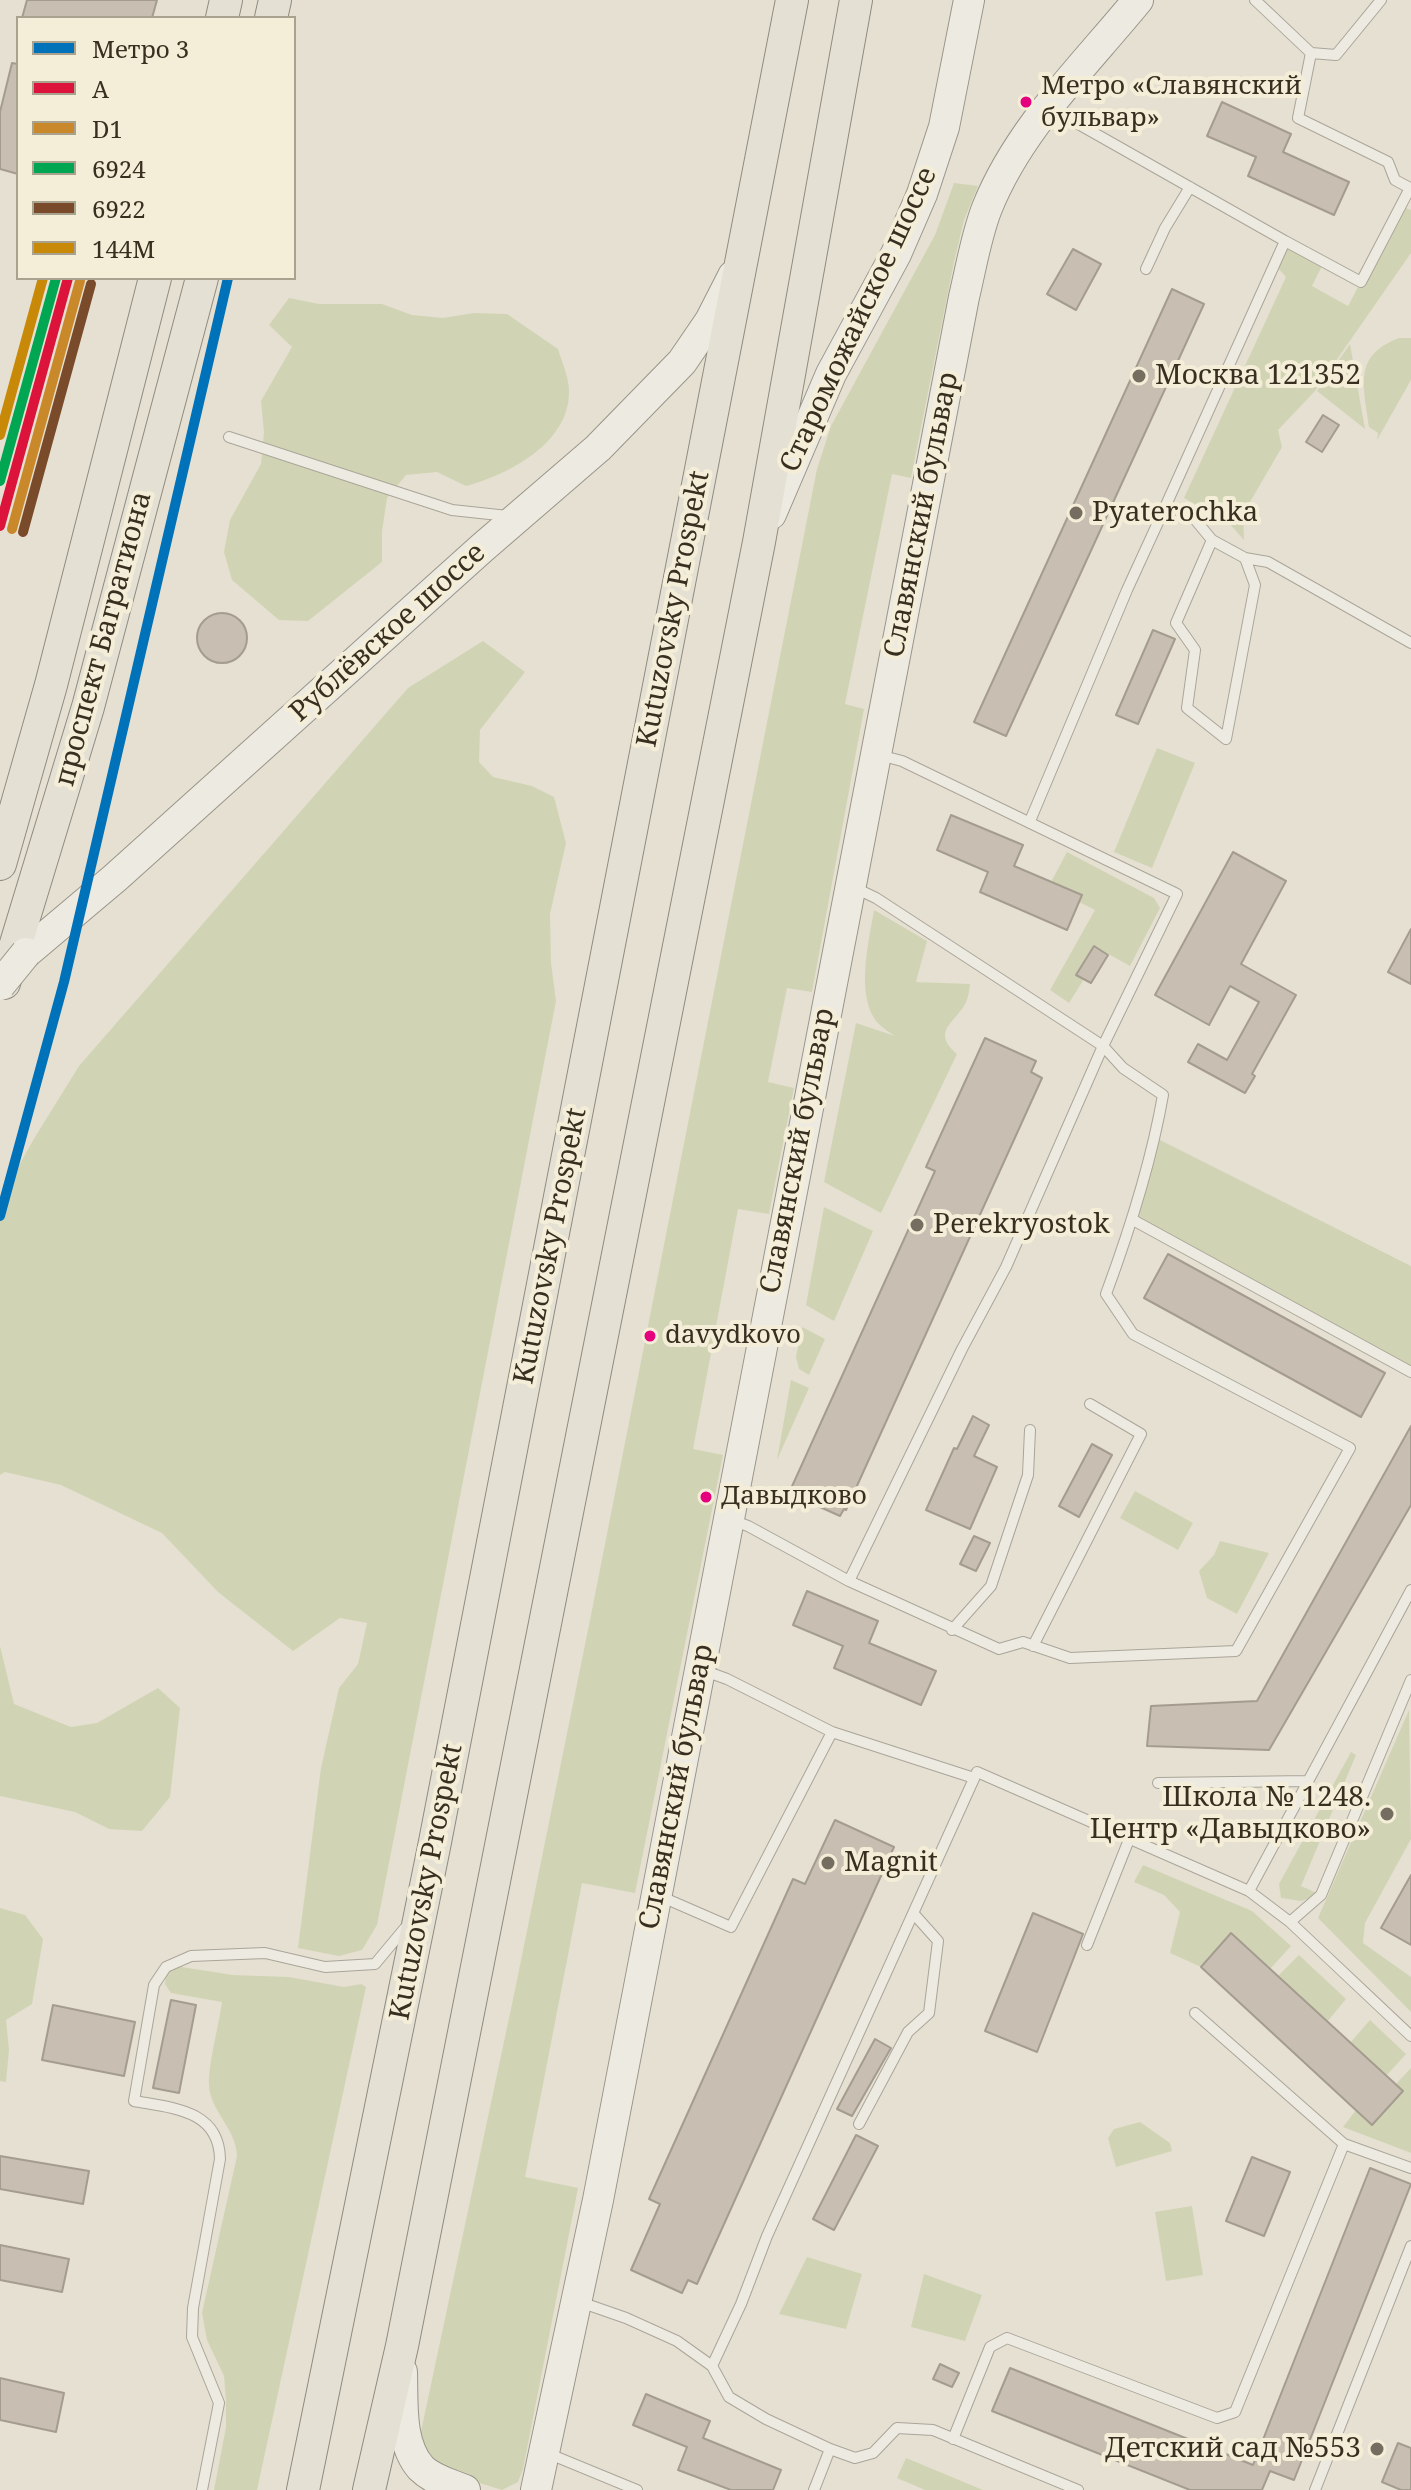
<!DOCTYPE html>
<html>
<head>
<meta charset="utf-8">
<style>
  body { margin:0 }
  #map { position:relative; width:1411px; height:2490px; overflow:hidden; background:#e5e0d1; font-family:"Noto Serif",serif }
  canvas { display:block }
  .legend { position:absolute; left:16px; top:16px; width:280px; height:264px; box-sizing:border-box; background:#f4eed8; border:2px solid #a9a28f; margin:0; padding:10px 14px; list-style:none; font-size:24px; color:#392f21 }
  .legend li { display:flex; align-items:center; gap:16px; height:40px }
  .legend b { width:40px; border:2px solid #a9a28f }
</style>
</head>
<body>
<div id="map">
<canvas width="1411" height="2490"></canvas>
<ul class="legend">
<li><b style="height:10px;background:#0072ba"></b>Метро 3</li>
<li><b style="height:10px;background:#dc143c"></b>A</li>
<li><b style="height:10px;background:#c9892b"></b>D1</li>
<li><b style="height:10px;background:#00a651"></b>6924</li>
<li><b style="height:10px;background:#7a4b2a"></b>6922</li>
<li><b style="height:10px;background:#c88808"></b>144М</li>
</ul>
</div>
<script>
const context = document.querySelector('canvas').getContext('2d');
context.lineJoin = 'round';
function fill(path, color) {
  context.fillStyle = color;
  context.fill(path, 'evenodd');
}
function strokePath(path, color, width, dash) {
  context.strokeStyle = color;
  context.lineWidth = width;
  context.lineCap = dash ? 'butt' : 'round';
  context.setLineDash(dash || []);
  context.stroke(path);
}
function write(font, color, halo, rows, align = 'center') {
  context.font = font + ' "Noto Serif",serif';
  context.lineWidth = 8;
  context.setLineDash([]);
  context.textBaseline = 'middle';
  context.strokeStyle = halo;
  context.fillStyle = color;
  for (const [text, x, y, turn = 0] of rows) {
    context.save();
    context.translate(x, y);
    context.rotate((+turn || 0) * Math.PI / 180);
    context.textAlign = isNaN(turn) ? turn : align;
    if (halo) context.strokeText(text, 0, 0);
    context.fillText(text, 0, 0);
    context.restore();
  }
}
const green = new Path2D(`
  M954,183l24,3 -14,34 -10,42 -43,216 -19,-4 -47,230 19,5 -52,283 -25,-4 -19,94 26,6 -25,126 -31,-5 -45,240 30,6 -88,438 -53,-10 -57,294 53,11 -55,281 -5,13 -16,8 -70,-22 -12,-32 95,-446 77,-380 225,-1141 14,-43 104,-191z
  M1401,206l10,4v43l-96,138 -37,39 4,17 -39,67 1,26 -16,-18 -44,-24 102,-221 -11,-12 10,-24 39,21 -12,24 36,20z
  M289,298l30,6h63l30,11 31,3 31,-5 33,1 51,35c4,13 11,29 11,42 1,52 -61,84 -103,95l-29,-14 -31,3 -19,23 -5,33v31l-74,59 -29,-1 -47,-40 -8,-28 6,-32 31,-56 3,-32 -3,-31 31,-54 -23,-22z
  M1399,338h12v42l-34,60 1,-7 -9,-6c-5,-41 -17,-71 30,-89z
  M1350,344l15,85 -48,-38z
  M483,641l42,31 -45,58 -1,32 14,15 39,9 22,11 12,46 -16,71 1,49 5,38 -179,924 -15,25 -23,6 -41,-8 23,-180 18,-80 19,-24 9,-41 -27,-5 -47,33 -75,-59 -56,-59 -101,-48 -56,-13 -5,3v-276l35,-62 44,-71 329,-378z
  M1157,748l38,15 -43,105 -38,-16z
  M1067,852l87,46 6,10 -30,58 -36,-20 -18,28 8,5 -15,24 -19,-13 45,-80 -16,-8 2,-7 -30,-13z
  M874,910l53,31 -11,41 54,2c-1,9 -2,17 -8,25 -13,17 -28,25 -5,45l-76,159 -57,-31 32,-159 39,13c-5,-3 -11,-7 -15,-11 -26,-25 -11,-84 -6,-115z
  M1156,1138l255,128v106l-278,-152z
  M824,1207l49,24 -39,90 -28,-16z
  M802,1327l23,12 -16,36 -10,-6 -3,-12z
  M791,1380l18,8 -32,72z
  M1135,1491l58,32 -15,27 -58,-32z
  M1220,1541l49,12 -32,61 -30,-16 -8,-27 15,-16z
  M0,1646l14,58 57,23 26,-4 61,-35 22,20 -10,89 -28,34 -33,-2 -34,-17 -75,-16z
  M1409,1710l2,129 -46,84 -2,20 48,34v35l-93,-94z
  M1351,1752l5,3 -55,131 20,9 -20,6 -20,-3 -2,-14z
  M1143,1865l109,46 39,35 -21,23 -39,-36 -30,34 -31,-14 10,-41 -16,-17 -30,-13z
  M0,1908l25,7 18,24 -11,65 -26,16 3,30 -3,32 -6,-1z
  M1299,1955l47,44 -19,23 -49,-46z
  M175,1966l58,9 56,2 55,10 17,-3 5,3 -109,503h-43l12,-63v-27l-2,-24 -17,-36 -5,-27 35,-157c-1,-28 -27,-45 -28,-71 -1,-19 10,-61 13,-83l-51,-9 -6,-9 1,-10z
  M1370,2020l36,34 -20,22 -36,-33z
  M1411,2068v85l-68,-26 13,-17 16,14 31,-33 -7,-7z
  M1140,2122l30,21 2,8 -56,16 -8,-29 6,-9z
  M1192,2206l11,69 -37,6 -11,-69z
  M807,2257l55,17 -16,55 -67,-15z
  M924,2274l58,21 -17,46 -54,-14z
  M906,2458l77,32h-58l-28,-12z`);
const building = new Path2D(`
  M27,0h130l-5,18h-130z
  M12,63l6,1v110l-18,-5v-57z
  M1222,102l69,32 -8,18 66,30 -15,33 -86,-39 8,-19 -49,-21z
  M1073,249l28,15 -25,46 -29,-16z
  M1172,289l32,15 -198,432 -32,-14z
  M1323,415l16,10 -17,27 -16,-10z
  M197 638a25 25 0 1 1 50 0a25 25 0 1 1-50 0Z
  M1153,630l22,9 -37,85 -22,-9z
  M951,815l72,30 -9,21 68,29 -15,35 -87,-38 8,-20 -51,-22z
  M1233,852l53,29 -45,83 55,31 -44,79 3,2 -10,17 -57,-31 10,-18 29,16 32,-58 -29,-16 -21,39 -54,-30z
  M1411,929v55l-23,-12z
  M1094,946l14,9 -17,28 -15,-8z
  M985,1038l51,23 -5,11 11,6 -196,432 -2,-1 -4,7 -51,-23 146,-322 -9,-4z
  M1168,1254l217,119 -24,44 -217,-119z
  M973,1416l16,9 -15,31 23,11 -27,62 -44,-19 28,-62 3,1z
  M1411,1426v79l-142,245 -122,-4 4,-40 106,-5z
  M1092,1444l20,11 -33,62 -20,-11z
  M974,1536l16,7 -14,28 -16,-7z
  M807,1591l71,30 -9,22 67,28 -15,34 -87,-37 9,-22 -50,-21z
  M835,1820l59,27 -197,437 -9,-4 -6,13 -51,-23 29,-66 -11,-5 144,-320 12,5z
  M1411,1875v70l-30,-17z
  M1033,1913l50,21 -46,118 -52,-21z
  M1231,1933l172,158 -31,34 -171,-158z
  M171,2000l25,5 -17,88 -26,-5z
  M53,2005l82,17 -11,54 -82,-16z
  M875,2039l16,9 -39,68 -15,-7z
  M856,2135l22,11 -44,84 -21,-11z
  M0,2156l89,15 -6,33 -83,-15z
  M1252,2157l38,15 -26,64 -38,-15z
  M1370,2168l41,16 -117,296 -24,-9 -8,19h-72l-198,-79 18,-43 243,97z
  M0,2245l69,14 -7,33 -62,-12z
  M940,2364l19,9 -7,14 -19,-8z
  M0,2378l64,15 -8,39 -56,-12z
  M646,2394l64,27 -7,17 78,32 -8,20h-42l-53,-20 9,-23 -54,-22z
  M1398,2443l13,5v42h-10l-19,-8z`);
const lane = new Path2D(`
  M1311,53l25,2 45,-55
  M1050,108l235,133
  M1146,269l19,-41 25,-41
  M229,437l223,73 56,6
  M1212,540l-19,-23 -27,-12 119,-264 76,41 49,-94 -15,-8 -7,-18 -90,-44 13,-65 -56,-53
  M1245,558l10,27 -29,154 -39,-31 8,-58 -19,-27 36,-83 33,18 23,4 143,81
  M1030,821l97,-231 39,-85
  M1133,1220l278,152
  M731,1520l17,6 101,55 150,68 24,-7 47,16 166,-7 114,-203 -217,-114 -27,-40c24,-65 45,-130 57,-199l-40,-27 -20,-22 74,-152 -275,-133 -23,-6
  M849,1581l113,-232 44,-82 97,-221 -227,-148 -23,-11
  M952,1630l39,-44 37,-111 2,-45
  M1033,1646l108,-212 -51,-30
  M702,1670l25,9 105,53 142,46
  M1158,1783l150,-2
  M1249,1891l162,-301
  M662,1897l69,30 101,-195
  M1290,1922l31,-27 90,-215
  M1087,1945l43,-108
  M1195,2013l149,131
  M859,2124l49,-92 21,-19 9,-72 -24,-27
  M580,2302l46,16 51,23 35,25 17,31 37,22 64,30 25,9 18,-5 24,-25 36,2 145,60
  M712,2366l29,-62 26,-68 210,-464 272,119 41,31 121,114
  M953,2439l37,-92 17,-9 210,80 18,-6 109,-268 67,24
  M547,2453l90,37
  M202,2490l17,-87 -27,-66 1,-29 27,-149c-1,-49 -47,-51 -86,-58l20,-116 12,-18 25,-11 74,-3 60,14 50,-3 30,-36
  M814,2490l16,-41
  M1315,2490l96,-244`);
const secondary = new Path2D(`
  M771,514l60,-140 65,-120 26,-60 22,-67 25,-127
  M26,953l89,-75 367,-330 116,-100 84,-86 28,-41 23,-45
  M402,2372c1,30 -3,71 19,96 12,12 30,16 44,22
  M536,2490l62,-290 366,-1903c7,-29 12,-61 23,-89 32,-80 98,-143 151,-208`);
const primary = new Path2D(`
  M222,18l4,-18
  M271,18l4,-18
  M0,864l51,-179 104,-407
  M4,983l84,-276 114,-429
  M303,2490l131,-643 358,-1847
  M369,2490l33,-144 357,-1804 97,-542`);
const secondaryBridge = new Path2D(`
  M0,985l26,-32`);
const rail1 = new Path2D(`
  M0,526l68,-248`);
const rail2 = new Path2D(`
  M12,529l68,-248`);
const rail3 = new Path2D(`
  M0,481l56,-203`);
const rail4 = new Path2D(`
  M23,532l68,-248`);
const rail5 = new Path2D(`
  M0,435l43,-157`);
const metro1 = new Path2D(`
  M0,1216l64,-234 164,-704`);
const markers = [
  [1026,102,7,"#e5007d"],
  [1139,376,8,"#756d5f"],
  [1076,513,8,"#756d5f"],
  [917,1225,8,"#756d5f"],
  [650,1336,7,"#e5007d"],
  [706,1497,7,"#e5007d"],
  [1387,1814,8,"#756d5f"],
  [828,1863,8,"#756d5f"],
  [1377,2449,8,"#756d5f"]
];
const busNames = [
  ["Метро «Славянский",1041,87],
  ["бульвар»",1041,119],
  ["davydkovo",665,1336],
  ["Давыдково",721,1497]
];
const streetNames = [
  ["Староможайское шоссе",859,320,-65],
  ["Славянский бульвар",922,515,-79],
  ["Kutuzovsky Prospekt",674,609,-79],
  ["Рублёвское шоссе",388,633,-42],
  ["проспект Багратиона",104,639,-75],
  ["Славянский бульвар",798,1151,-79],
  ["Kutuzovsky Prospekt",551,1246,-79],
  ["Славянский бульвар",677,1787,-79],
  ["Kutuzovsky Prospekt",427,1882,-79]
];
const poiNames = [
  ["Москва 121352",1155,376],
  ["Pyaterochka",1092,513],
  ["Perekryostok",933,1225],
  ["Школа № 1248.",1371,1798,"right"],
  ["Центр «Давыдково»",1371,1830,"right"],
  ["Magnit",844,1863],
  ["Детский сад №553",1361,2449,"right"]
];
fill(green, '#d1d4b4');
fill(building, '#c8bfb2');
strokePath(building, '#a59c90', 2);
strokePath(lane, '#aaa599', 12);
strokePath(secondary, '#9a9589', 32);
strokePath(primary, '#908b80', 34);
strokePath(lane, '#edeae2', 10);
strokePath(secondary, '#edeae2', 30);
strokePath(primary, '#e4e1d4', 32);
strokePath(secondaryBridge, '#9a9589', 32, []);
strokePath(secondaryBridge, '#edeae2', 30);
strokePath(rail1, '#dc143c', 10);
strokePath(rail2, '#c9892b', 10);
strokePath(rail3, '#00a651', 10);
strokePath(rail4, '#7a4b2a', 10);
strokePath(rail5, '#c88808', 10);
strokePath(metro1, '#0072ba', 10);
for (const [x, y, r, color] of markers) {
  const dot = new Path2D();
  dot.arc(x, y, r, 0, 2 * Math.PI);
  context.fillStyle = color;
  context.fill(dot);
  strokePath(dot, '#f4eed8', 3);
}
write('26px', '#392f21', '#f4eed8', busNames, 'left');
write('28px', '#392f21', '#f4eed8', streetNames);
write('28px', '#392f21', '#f4eed8', poiNames, 'left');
</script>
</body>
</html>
